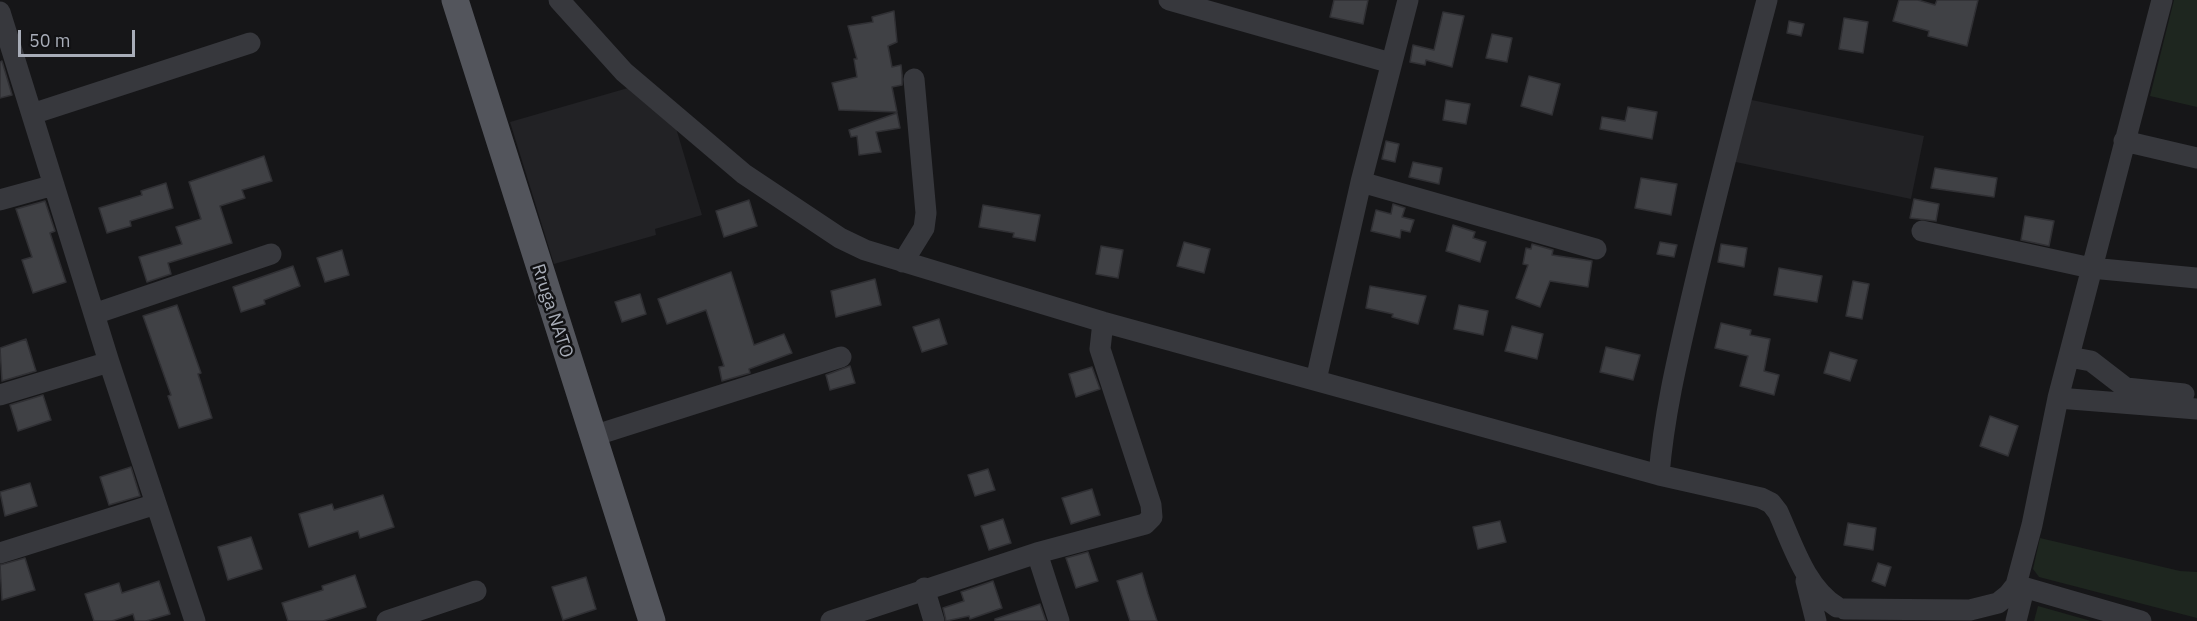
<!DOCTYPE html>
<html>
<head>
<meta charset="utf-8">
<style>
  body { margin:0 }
  #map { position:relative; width:2197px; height:621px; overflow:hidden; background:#161618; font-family:"IBM Plex Sans",sans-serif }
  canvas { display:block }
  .scale { position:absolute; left:18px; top:30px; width:117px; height:27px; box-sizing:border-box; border:3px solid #a8adb8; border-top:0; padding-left:8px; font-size:18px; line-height:21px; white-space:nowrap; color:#a8adb8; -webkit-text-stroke:4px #111113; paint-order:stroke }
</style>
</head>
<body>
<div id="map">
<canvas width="2197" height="621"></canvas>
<div class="scale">50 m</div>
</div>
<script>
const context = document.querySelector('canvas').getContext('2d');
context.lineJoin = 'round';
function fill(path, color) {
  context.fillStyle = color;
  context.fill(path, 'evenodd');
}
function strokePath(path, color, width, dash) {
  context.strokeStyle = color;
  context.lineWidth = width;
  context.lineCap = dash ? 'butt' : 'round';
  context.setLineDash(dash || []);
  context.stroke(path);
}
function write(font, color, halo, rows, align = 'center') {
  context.font = font + ' "IBM Plex Sans",sans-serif';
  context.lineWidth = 5;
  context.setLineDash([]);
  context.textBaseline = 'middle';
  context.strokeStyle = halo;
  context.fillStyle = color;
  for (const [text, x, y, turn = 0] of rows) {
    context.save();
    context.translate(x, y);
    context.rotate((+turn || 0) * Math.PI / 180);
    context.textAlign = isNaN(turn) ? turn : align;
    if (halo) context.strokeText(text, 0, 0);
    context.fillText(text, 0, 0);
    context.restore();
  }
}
const built = new Path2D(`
  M628,88l48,40 26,87 -47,14 1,6 -102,29 -44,-142z
  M1747,99l177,37 -13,63 -180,-38z`);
const green = new Path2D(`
  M2174,0h23v107l-47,-11z
  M2040,538l140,33 17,1v46l-158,-41 -6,-8z
  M2038,606l53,15h-57z`);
const building = new Path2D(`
  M1334,0h34l-5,24 -33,-7z
  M1899,0h19l17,5 2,-5h41l-11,46 -39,-10 1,-5 -36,-10z
  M894,11l3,31 -9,4 4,21 9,-2 1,10v10l-10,2 5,25 -58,-2 -7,-27 25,-6 -3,-18h3l-9,-33 25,-4 -1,-5z
  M1443,12l21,4 -12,51 -26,-7 -1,5 -15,-3 3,-17 21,5z
  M1844,18l24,4 -5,31 -24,-4z
  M1789,21l15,3 -3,12 -14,-3z
  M1492,34l20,4 -5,24 -21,-4z
  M2,61l10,34 -12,3v-36z
  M1529,76l31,8 -8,31 -31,-9z
  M1446,100l24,4 -4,20 -23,-4z
  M1628,107l29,5 -5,27 -52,-10 2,-12 23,4z
  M897,113l3,15 -24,4 5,20 -22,3 -2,-19 -6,1 -2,-7z
  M1386,141l13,3 -4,18 -13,-3z
  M264,156l8,25 -30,9 3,8 -25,8 12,37 -64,20 3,11 -24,8 -8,-25 43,-13 -6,-17 25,-8 -12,-37z
  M1413,162l29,6 -3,16 -30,-7z
  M1935,168l62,10 -3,19 -63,-9z
  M1641,178l36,6 -6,31 -36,-7z
  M166,183l7,25 -43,13 1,5 -24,7 -8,-25 43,-13 -1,-4z
  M1914,199l25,5 -3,17 -26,-3z
  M749,200l8,26 -33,11 -8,-26z
  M45,201l10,30 -5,2 16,49 -33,11 -11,-33 10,-3 -16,-48z
  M1393,204l12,4 -3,9 12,3 -4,12 -9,-2 -1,8 -29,-7 5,-21 15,4z
  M983,205l57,10 -5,26 -22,-4 1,-4 -35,-6z
  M2025,216l29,5 -5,25 -28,-6z
  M1453,225l22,7 -2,6 13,4 -6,20 -34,-11z
  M1184,242l26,7 -6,24 -27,-7z
  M1660,242l17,3 -3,12 -17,-3z
  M1532,244l21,6 -1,5 40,6 -4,26 -38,-6 -10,26 -24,-9 12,-33 -5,-1 3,-16 5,1z
  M1721,244l26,4 -3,19 -26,-5z
  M1101,246l22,4 -5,28 -22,-4z
  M342,250l7,25 -24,7 -8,-24z
  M293,266l7,20 -36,14 1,4 -24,8 -8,-25z
  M1779,268l43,8 -5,26 -43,-7z
  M731,272l23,73 30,-11 8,19 -43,16 1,4 -28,8 -3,-14 5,-1 -18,-56 -39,14 -9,-25z
  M875,279l6,26 -45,12 -5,-26z
  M1853,281l16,3 -7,35 -16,-3z
  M1370,286l56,10 -8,28 -26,-7 1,-3 -27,-6z
  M640,294l6,20 -24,8 -7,-20z
  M177,305l24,68 -3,1 14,44 -33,10 -11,-32 3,-1 -28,-79z
  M1459,305l29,6 -5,24 -29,-6z
  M939,319l8,25 -25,8 -9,-25z
  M1721,323l30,7 -1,5 20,4 -6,32 15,4 -5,20 -34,-9 8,-30 -33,-8z
  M1512,326l31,8 -6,25 -32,-8z
  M26,339l10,32 -34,10 -2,-33z
  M1606,347l34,8 -7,25 -33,-8z
  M1830,352l27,8 -7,21 -26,-8z
  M850,366l5,17 -25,7 -4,-15z
  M1092,367l8,22 -24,8 -7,-23z
  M43,395l8,25 -33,11 -8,-26z
  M1990,416l28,10 -10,30 -28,-10z
  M131,467l9,29 -31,9 -9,-28z
  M988,469l7,21 -20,6 -7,-21z
  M30,483l7,23 -32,10 -5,-24z
  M1092,489l8,26 -29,9 -9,-26z
  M383,495l11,32 -34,11 -2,-7 -49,16 -10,-33 33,-10 2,6z
  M1003,519l8,24 -22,7 -8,-24z
  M1500,521l6,21 -28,7 -5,-22z
  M1848,523l28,5 -3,22 -29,-5z
  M251,537l11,32 -34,11 -10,-33z
  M1088,552l10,29 -22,7 -10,-30z
  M25,558l10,32 -33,10 -2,-35z
  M1878,563l13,4 -6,19 -13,-5z
  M1142,573l6,21 9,27h-27l-13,-40z
  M355,575l11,32 -43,14h-35l-6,-18 41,-13 -1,-4z
  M586,577l10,32 -33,11 -11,-33z
  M159,581l11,33 -24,7h-11l-2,-7 -21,7h-18l-9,-27 34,-11 3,10z
  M993,581l9,27 -32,11 -1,-3 -23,5 -3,-13 21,-7 -3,-9z
  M1040,604l6,17h-51v-2z`);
const minor = new Path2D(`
  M559,0l65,72 120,102 96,64 25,12 238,72 556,153 102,23 10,5 7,9c15,33 27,75 59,95
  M1169,0l222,63
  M0,12l109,350 86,259
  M32,114l218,-71
  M2124,141l73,17
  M1361,182l235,67
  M0,200l54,-15
  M1922,231l169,37 106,10
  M903,262l21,-34 2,-15 -12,-134
  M94,314l177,-60
  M2069,357l22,4 35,27 58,6
  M1316,380l45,-198 47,-182
  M0,395l109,-33
  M2058,398l139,11
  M593,436l248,-79
  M1659,475c5,-61 19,-119 33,-179 23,-99 49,-197 75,-296
  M0,553l156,-49
  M1037,553l22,68
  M1806,581l10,40
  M2016,585l125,36
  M924,588l10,33
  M1844,609l126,1 28,-7 10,-8 8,-10 16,-60 26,-127 104,-398
  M387,621l89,-30
  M831,621l206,-68 108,-29 7,-7 -1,-12 -51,-156 3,-27
  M2016,621l8,-32`);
const major = new Path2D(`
  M455,0l197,621`);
const streetNames = [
  ["Rruga NATO",552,311,72]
];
fill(built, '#222225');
fill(green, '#1e261f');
fill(building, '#404145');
strokePath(building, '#303034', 1.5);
strokePath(minor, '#37383d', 21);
strokePath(major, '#53555c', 27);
write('18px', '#a8adb8', '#111113', streetNames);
</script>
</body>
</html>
